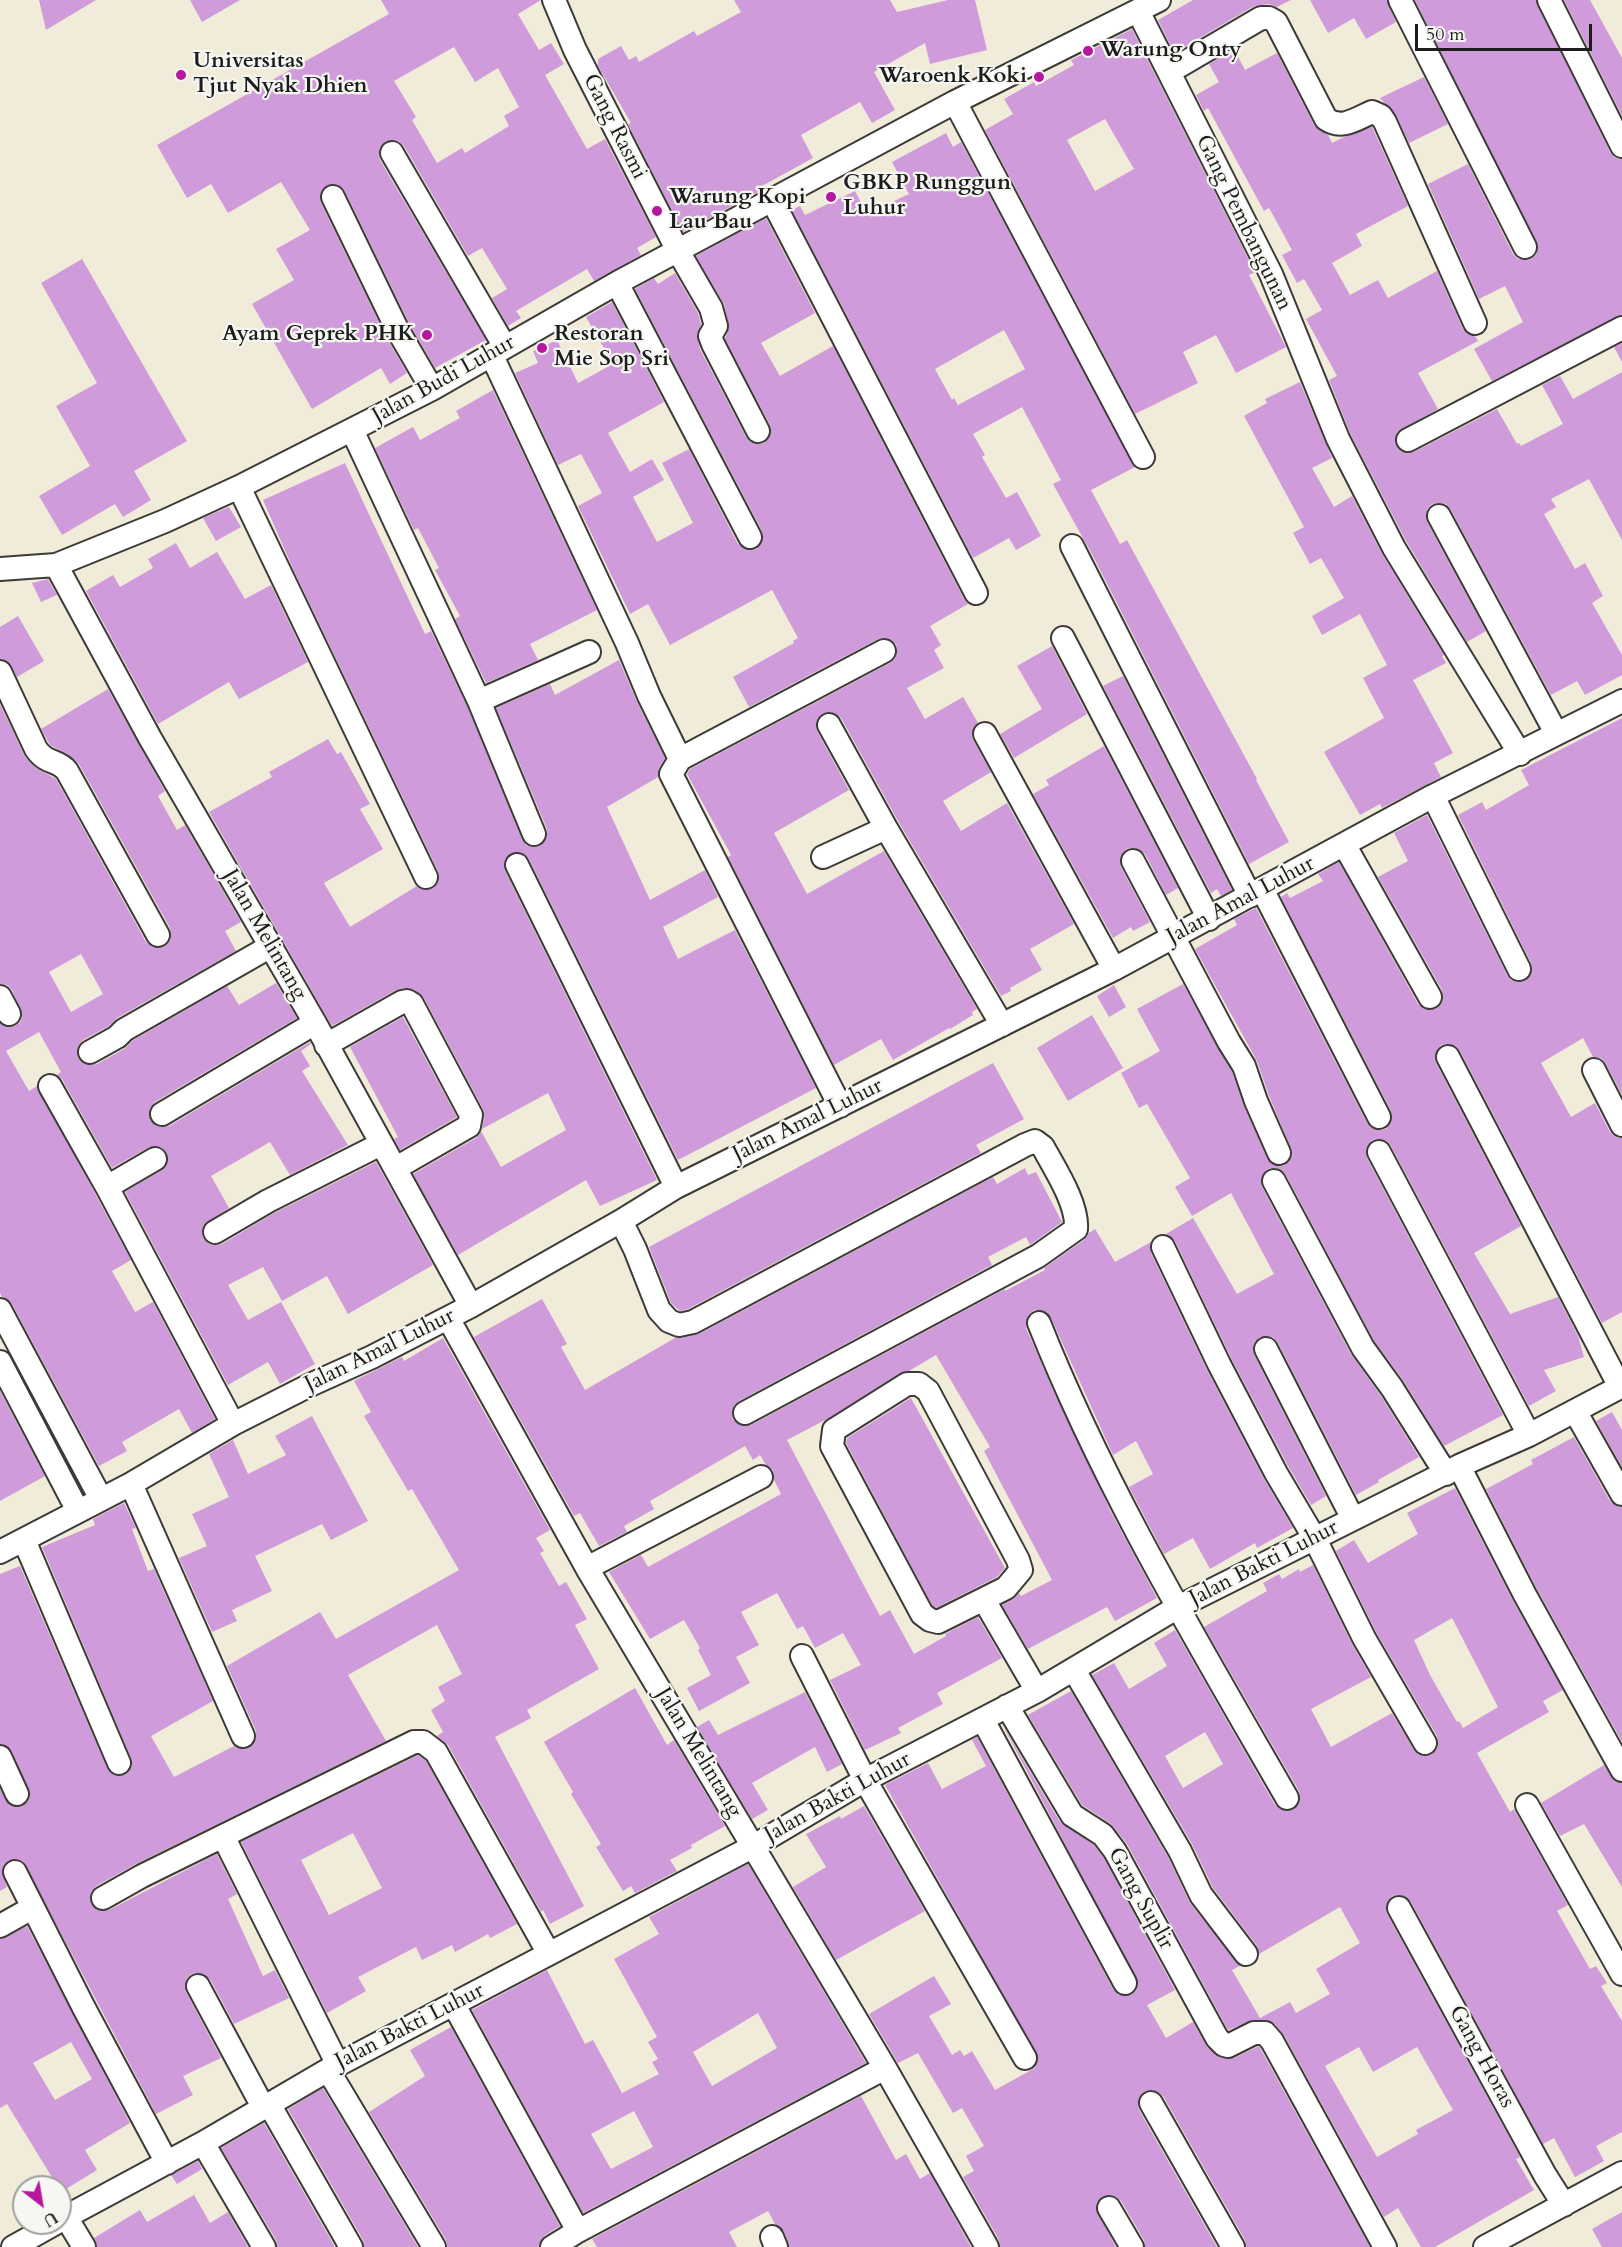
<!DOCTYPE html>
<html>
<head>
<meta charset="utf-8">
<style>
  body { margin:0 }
  #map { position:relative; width:1622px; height:2247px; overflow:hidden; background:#f0ecd9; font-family:Cardo,serif }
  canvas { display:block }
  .north { position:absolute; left:12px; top:2175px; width:60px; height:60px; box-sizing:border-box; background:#f6f6f2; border:2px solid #9f9f9c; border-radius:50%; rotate:149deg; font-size:16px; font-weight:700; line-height:24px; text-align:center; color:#1c1c1c }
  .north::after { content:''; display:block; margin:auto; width:21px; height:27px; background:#b5179e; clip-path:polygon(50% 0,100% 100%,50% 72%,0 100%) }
  .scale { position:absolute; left:1415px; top:24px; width:177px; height:27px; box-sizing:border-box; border:3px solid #1c1c1c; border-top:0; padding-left:8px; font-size:18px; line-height:21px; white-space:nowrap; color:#1c1c1c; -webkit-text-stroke:4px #f6f6f2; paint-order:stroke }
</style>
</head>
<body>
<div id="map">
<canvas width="1622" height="2247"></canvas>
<div class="north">U</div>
<div class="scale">50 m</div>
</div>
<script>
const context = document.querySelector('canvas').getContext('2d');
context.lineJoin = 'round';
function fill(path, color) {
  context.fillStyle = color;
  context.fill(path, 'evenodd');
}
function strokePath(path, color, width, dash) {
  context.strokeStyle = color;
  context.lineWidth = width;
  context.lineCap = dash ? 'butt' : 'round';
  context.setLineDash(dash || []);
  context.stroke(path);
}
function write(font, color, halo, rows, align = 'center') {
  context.font = font + ' Cardo,serif';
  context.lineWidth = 4.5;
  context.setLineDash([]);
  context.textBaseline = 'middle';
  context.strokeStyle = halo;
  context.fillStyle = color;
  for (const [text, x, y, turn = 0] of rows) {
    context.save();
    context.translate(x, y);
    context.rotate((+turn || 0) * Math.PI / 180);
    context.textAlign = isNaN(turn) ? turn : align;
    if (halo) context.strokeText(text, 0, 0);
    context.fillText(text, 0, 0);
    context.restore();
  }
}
const building = new Path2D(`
  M39,0h57l-50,30z
  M190,0h50l-38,22z
  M381,0h160l-23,14 21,36 12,-7 13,21 -19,11 42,74 18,-10 51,98 -19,11 4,7 -47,26 -7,-12 -71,42 5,7 -13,8 -16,-28 15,-9 -25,-41 -14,8 -64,-110 -6,-5h-12l-6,6 -1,7 1,6 106,180 -51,28 -26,-45 -64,-132 -5,-5 -12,-1 -6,5 -2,7 1,6 64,132 22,38 -17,11 -9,-16 -69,41 -60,-105 42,-24 -18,-31 34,-19 -29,-48 -53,31 -17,-29 -24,14 -30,-53 232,-131zM454,47l21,35 23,-14 21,39 -15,9 5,10 -44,27 -3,-5 -25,15 -25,-43 4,-3 -22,-36z
  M734,0h156l7,12 51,-12h27l12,50 -57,14 -5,-21 -51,29 21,38 -23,13 -12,-21 -59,33 12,23 -51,28 2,3 -81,43 -55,-108 3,-1 -33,-57v-7l23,-13 8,14 7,-4 3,6 55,-31 3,5 44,-24z
  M1193,0h98l-14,7 -8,-3 -15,2 -80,47 -16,-33z
  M1310,0h77l9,22 -30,17 -12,-21 -26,15z
  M1415,0h121l74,152 5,6 7,1v156l-130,66 -18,-32 49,-27 -18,-36 -26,13 -51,-115 40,-20 45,90 5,5h13l5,-4 2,-8z
  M1564,0h26l32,58v58z
  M1132,29l123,243 -6,3 37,72 -50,26 -20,-38 -33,17 15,31 -63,31 -150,-284 28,-16 -9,-15 30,-17 2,4 38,-21 -3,-5zM1105,119l29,50 -39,22 -28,-51z
  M1234,49l11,21 32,-17 37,72 14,10 4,8 12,-6 28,-10 1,2 35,77 -52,28 6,12 -30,17 18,32 28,-15 10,18 49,-27 26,58 5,5 7,2 3,5 -60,32 20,36 -41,23 -2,8 5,11 7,2 7,-1 83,-43 20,35 2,-1 2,3 42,-22 -21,-39 18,-9 13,23 49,-27v168l-33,-61 -38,20 5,8 -12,7 31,55 10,-6 18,33 -11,7 30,52v20l-37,20 -8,-14 -26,14 -100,-185 -5,-6 -7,-1 -7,1 -5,5v13l59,109 -19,11 -61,-101 -56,-108 -21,-53 8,-4 -31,-57 16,-9 -18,-31 -7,4 -15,-28 10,-5 -13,-24 -10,-18 -5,3 -56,-103 -4,3 -8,-16 23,-13 -10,-18z
  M1424,77l24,47 -39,19 -13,-28 -16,-17z
  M946,133l7,14 8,-5 174,325 -44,23 29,54 7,-4 130,239 -1,1 33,62 -40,22 -155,-306 -41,-74 8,-4 -39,-73 -49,27 12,21 -3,2 24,41 11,-6 24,44 -25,14 -7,-12 -36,20 -181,-348 8,-4 5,9 50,-24 12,23 42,-20 -17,-32zM1004,330l21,39 -67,36 -4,-7 -2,2 -17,-31z
  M766,218l49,95 -54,30 19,33 53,-30 131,253 4,5 -38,22 11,19 -7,5 10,18 -37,20 18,31 38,-22 15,26 -6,10 1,7 18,32 -48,29 18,30 46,-28 67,121 -44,25 12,21 -32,18 1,3 -10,5 -103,-175 -57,-103 -5,-4 -6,-2 -8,2 -5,5v12l32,59 -75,43 33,61 77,-43 93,158 -5,3 1,3 -23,14 -1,-1 -56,32 -12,-21 -47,26 -106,-208 3,-2 -44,-81 3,-5 200,-106 5,-4 2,-7 -1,-8 -11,-6 -7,1 -129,68 -16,-30 61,-34 -1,-2 5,-3 -26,-48 -102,55 -22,-41 -18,10 -52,-108 24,-13 -21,-39 -23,11 -43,-92 23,-10 -5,-12 24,-11 21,43 35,-19 -27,-47 26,-15 52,100 -56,31 22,39 22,-13 12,21 -31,17 24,45 36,-19 -31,-60 27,-14 49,95 11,6 8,-1 6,-11 -1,-7 -127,-242 19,-11 4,6 17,-11 23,40 3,11 -4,11 3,14 46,88 4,5 7,2 8,-1 6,-11 -1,-7 -45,-86 4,-12 -5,-23 -28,-48z
  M82,259l105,182 -53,30 17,29 -28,17 -8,-13 -53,31 -23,-39 51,-30 -34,-60 41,-23 -56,-100z
  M1622,343v19l-8,-15z
  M1300,382l32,76 -20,10 22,39 18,-11 30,58 62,101 -2,1 4,7 -33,17 40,73 -19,10 7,14 -59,31 -2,-4 -20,11 -36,-63 60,-34 -21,-40 24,-13 -27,-51 -38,21 -10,-19 32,-18 -23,-40 -11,6 -17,-31 11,-6 -60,-111 23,-13 -2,-4z
  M493,390l104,220 -67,34 8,16 -52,23 -31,-64 5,-3 -25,-46 4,-2 -21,-40 -4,2 -39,-82 38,-21 7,13 40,-22 -4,-7z
  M345,463l80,171 6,-3 36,75 55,133 4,6 7,2 7,-1 7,-10v-7l-51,-121 54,-24 5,11 64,-35 18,42 28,56 -6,10 -1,9 -51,30 43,93 55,-30 13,27 -55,30 15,32 57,-29 81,158 -138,72 -149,-301 -5,-5 -12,-1 -6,5 -2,7 1,6 152,309 -57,26 -14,-26 -128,75 -45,-81 63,-36 5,-7 20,36 65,-37 -18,-37 -66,36 2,-12 -1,-8 -59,-111 -11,-9 -9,-1 -8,2 -64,36 -123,-214 63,-35 -3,-5 59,-33 9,15 4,-2 29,52 -10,5 23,40 -59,34 26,44 67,-41 9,4 6,-1 5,-5 2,-7 -1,-6 -144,-300 -31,-71z
  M229,507l12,20 -25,14 -13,-23z
  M176,543l14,25 27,-16 28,47 26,-14 37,77 -69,37 -10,-17 -71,42 -72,-133 27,-16 7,12 33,-19 -5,-9z
  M48,579l9,16 -16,7 -9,-19z
  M18,616l26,45 -27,16 -9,-16 -8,-2v-32z
  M1052,646l35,68 -73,44 -14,-24 42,-25 -25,-43z
  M1123,676l109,214 -11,6 -4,-7 -6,4 -108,-207z
  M108,689l57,102 -7,5 19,34 8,-5 56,97 -16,9 11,20 -119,67 -8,8 -26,14 -4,5 -2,6 2,8 10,6 8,-1 27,-15 8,-8 95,-55 12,19 37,-22 21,35 -142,84 -5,6v12l6,6 7,1 6,-1 141,-84 1,2 -10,7 9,15 -8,5 46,74 -58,30 -20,-33 -59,34 18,32 -25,17 -2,7 1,6 6,6 7,1 6,-1 52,-31 102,-51 57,103 -85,49 -21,-38 -45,25 -19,-34 -35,18 20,35 33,-18 34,62 -35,20 -12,-22 -40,23 -103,-193 37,-22 6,-10 -2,-8 -5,-5h-12l-37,21 -50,-89 -5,-4 4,-3 -22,-40 -33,19 23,40 8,-5 94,174 -19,11 23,41 18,-10 62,117 -23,14 -13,-24 -57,33 5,9 -28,15 -87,-162 -10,-7 -2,-4v-269l8,3 7,-1 6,-5 1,-7 -10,-24 -5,-5 -7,-1v-280l25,53 11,11 20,11 90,163 6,5 6,1 7,-2 5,-5 1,-6 -1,-7 -91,-164 -12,-10 -17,-9 -9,-16zM81,954l22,40 -32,18 -22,-40z
  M1622,718v377l-16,-31 -5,-6 -8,-1 -10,-19 -42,25 30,54 24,-14 15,29 5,5 7,1v174l-20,11 -142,-272 -4,-5 -7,-2 -8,1 -6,11 1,7 85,163 -47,27 36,61 48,-17 20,39 6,21 -40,13 12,21 -27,15 -138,-260 -4,-5 -7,-2 -8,1 -6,11 1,7 136,257 -59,31 -41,-66 -29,-39 -88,-166 -4,-5 -7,-2 -8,1 -6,11 1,7 89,167 30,42 38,61 -41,23 1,2 -23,13 -78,-152 -5,-6h-13l-6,5 -1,7 1,6 72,141 -15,9 -23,-39 -57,-108 -56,-117 -9,-7 27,-16 44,76 37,-20 -43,-81 -39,23 -17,-29 15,-9 -43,-74 -8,4 -18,-35 39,-22 -23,-42 46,-25 49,88 12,34 23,52 4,5 6,3h7l5,-5 3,-6 -1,-7 -22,-52 -12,-35 -62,-112 42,-24 -3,-6 22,-11 111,215 4,5 7,2 8,-1 6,-11 -1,-7 -110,-214 6,-4 3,5 33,-17 -5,-7 21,-12 79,142 6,5h12l6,-6 1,-6 -1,-7 -64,-113 30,-16 -14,-28 33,-18 80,160 4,5 7,2 8,-1 6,-11 -1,-7 -73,-148 24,-13 4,8 43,-25 -8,-15z
  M1104,746l74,142 -12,7 -21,-41 -11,-6 -8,1 -6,11 1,7 29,55 -17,9 -2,-4 -18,11 -80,-144 16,-9 -3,-5z
  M1114,985l12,22 -17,10 -12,-21z
  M1092,1015l31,53 -55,33 -31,-53z
  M403,1017l54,100 -57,33 -6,-11 4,-2 -48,-90z
  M993,1063l31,56 -48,26 5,8 -293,156 -8,2 -9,-8 -22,-56z
  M1025,1168l3,7 8,-3 26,50 -32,23 -4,-8 -38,20 4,8 -253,136 -5,4 -2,7 1,8 11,6 7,-1 254,-136v2l40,-21 -1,-2 40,-28 5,-7 6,-4 20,33 36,-20v11l56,117 57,109 29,49 -36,20 -2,-5 -45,26 -17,-31 -29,16 -35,-67 24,-13 -17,-33 -23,14 -62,-137 -4,-6 -13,-2 -6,5 -2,13 27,62 58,122 46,86 -42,23 -8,-14 -79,42 -26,-44 10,-5 7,-7 2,3 31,-16 -68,-129 6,-4 -54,-92 -27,16 -9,2 -73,46 -40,21 93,176 10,-6 24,44 32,-18 -1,-2 33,-17 24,41 -65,35 6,11 -45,24 3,5 -36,17 -35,-70 31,-15 -18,-32 -28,15 -12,-22 -6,3 -20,-36 -36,19 18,33 -23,12 14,26 -51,28 -12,-23 24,-13 -13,-25 2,-2 -16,-28 -34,19 -41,-67 32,-17 7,12 133,-73 -7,-14 -1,-10 -7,-5 -6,-10 -7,5 -8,-14 -95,55 4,8 -30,17 3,6 -28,14 -19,-33 -6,3 -100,-179 68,-38 25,45 -6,3 24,43 90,-52h7l17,-4 294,-157 4,7z
  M443,1338l107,192 -14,8 8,13 -4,2 19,33 7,-4 21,37 -12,6 24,44 -72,41 4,8 -36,19 89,169 -34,18 -7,-14 -2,2 -93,-167 -11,-9 6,-4 -12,-22 14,-9 -7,-14 24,-13 -25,-49 -89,50 38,66 -250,123 -40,22 -5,6 -1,6 2,7 5,5h12l108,-56 20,40 -9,5 35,77 12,-6 14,28 -55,26 -24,-45 -11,-6 -8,1 -5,5v13l35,66 -38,18 10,19 -37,19 -133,-253 -8,-2 -11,5 -2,8 5,15 -7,4v-102l9,16 6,2 7,-1 6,-4 2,-7 -18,-44 -5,-5 -7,-2v-170l20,-8 87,202 3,5 7,3 8,-1 7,-10 -1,-7 -89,-211 53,-22 -2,-6 31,-16 12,25 -4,1 16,42 6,-2 59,132 -62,35 23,41 60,-31 7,3 8,-1 7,-10v-7l-29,-65 93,-54 16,27 123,-69 -47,-81 -4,2 -44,-75 7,-4 -17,-31 48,-24 2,4z
  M0,1391l45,85 -45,25z
  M911,1398l94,170 -8,9 -61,31 -4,-3 -86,-162 1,-5z
  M1612,1412l10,18v37l-26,-46z
  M312,1416l56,105 -37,19 -9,-16 -67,32 17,35 -40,19 5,11 -25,11 -33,-74 28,-12 -15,-32 37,-17 -20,-43 24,-14 15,34 38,-19 -11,-19z
  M1574,1437l36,64 6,5 6,1v235l-85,-153 -51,-100 47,-25 -2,-4z
  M1455,1488l58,113 50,89 -20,11 6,11 -72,41 33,59 4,-3 54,96 -11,6 33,58 6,-3 11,17 -6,3 21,35v111l-26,14 8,15 -29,16 -21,-39 -11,6 -132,-242 -5,-5 -6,-2 -8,1 -6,11 1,7 133,243 -4,2 18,31 -99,57h-14l-23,-39 -14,9 -100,-182 -9,-11 -10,-4h-12l-25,10 -101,-186 -16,-20 -29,-19 -54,-90 43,-24 97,166 22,46 50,63 -8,4 28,48 30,-16 6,11 34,-19 -14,-25 44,-26 -20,-36 -81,47 -2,-8 -44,-58 -21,-44 -100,-169 22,-12 15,26 38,-23 -13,-23 21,-13 100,175 6,5h12l6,-6 1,-7 -1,-6 -95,-164 63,-36 -4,-8 16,-9 3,5 17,-10 1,3 13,-7 39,79 19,33 -60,32 20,38 61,-34 22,37 5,5h12l6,-6 1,-7 -1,-6 -61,-104 -40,-81 18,-11 14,23 50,-29 -11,-21zM1452,1618l46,89 -35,21 -4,-7 -2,1 -27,-47 -16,-35zM1205,1732l18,32 -40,24 -18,-32zM1359,2047l14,25 44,-25 36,63 -37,20 2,4 -41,23 -52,-91z
  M635,1688l32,57 7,-5 51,86 -34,19 1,3 -22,12 7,11 -42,22 -4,-7 -8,5 -27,-44 5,-3 -30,-50 2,-2 -29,-50z
  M805,1692l37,72 -15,8 -12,-25 -63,36 16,27 -16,9 -55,-92 12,-7 9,15z
  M1002,1724l58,98 34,23 10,13 71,132 -28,15 19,33 27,-16 14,25 14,11h13l25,-12 111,201h-124l-1,-7 -82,-144 -5,-4 -6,-2 -7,1 -5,5 -2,6 1,8 78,137h-72l-1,-7 -23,-39 -5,-4 -7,-2 -7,2 -5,5 -1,7 20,38h-116l-1,-7 -36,-63 11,-6 -8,-15 18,-10 -22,-38 -9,5 -35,-60 -20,10 -29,-49 65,-38 17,28 -22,12 23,39 8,-5 4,6 8,-5 23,39 40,-22 3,-11 -153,-272 43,-22 14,26 44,-23 -14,-26 5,-3 136,252 5,6h13l5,-4 2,-8z
  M418,1755l8,6 91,163 -27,14 -2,-4 -33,18 -3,-7 -30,15 -6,-13 -58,30 8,14 -39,22 -86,-171zM353,1833l29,55 -53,27 -28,-55z
  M1604,1765l11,16 7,2v104l-38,-63 -24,12 -19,-33z
  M864,1806l61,105 -89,49 -43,-73 33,-20 -20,-33 34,-18 1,3z
  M748,1864l118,199 -283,150 -111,-203 75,-40 38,74 8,-4 29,53 37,-19 -7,-12 6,-3 -10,-17 9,-5 -43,-78 45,-25 -10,-17zM758,2013l19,35 -65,38 -19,-34zM634,2111l19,36 -42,22 -20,-35z
  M27,1926l103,197 -45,27 12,20 -31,19 -8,-2 -51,-83 -7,4v-169zM71,2042l21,37 -37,21 -22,-37z
  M451,2027l109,199 -16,10 -6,11h-91l-1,-7 -77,-128 56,-36 -15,-26z
  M323,2088l95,159h-54l-1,-7 -75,-131z
  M861,2096l35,64 10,-6 14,25 10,-6 41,74h-182l-5,-16 -9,-7 -7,-13 -39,21 8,15h-140l-5,-8z
  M264,2123l71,124h-58l-1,-7 -55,-92z
  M198,2161l4,8 -25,15 -6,-9z
  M194,2195l16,28 18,-11 20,35h-151l-3,-9 46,-28 7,12z
  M1622,2212v35h-20l-10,-18z`);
const street = new Path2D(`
  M554,0l21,50 103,201 33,57 5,18 -6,10 3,8 45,87
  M1400,0l125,247
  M1549,0l73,146
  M1138,11l133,263 67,165 56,109 126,206
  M1169,72l92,-54h8l7,4 50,97c16,11 30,0 46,-7l9,4 4,6 90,201
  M955,102l188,355
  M392,153l113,194
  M333,197l64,132 35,60
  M773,202l203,391
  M617,283l133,254
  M492,356l135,287 22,53 31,63
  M352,430l127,271
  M1408,440l214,-112
  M239,487l187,390
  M1439,516l117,217
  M1072,546l178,350
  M56,565l94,173 165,285 156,283
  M0,569l56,-4 109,-44 74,-34 193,-98 185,-106 338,-181 204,-102
  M1063,638l146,281
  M0,672l36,77c11,16 22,10 31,22l91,164
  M829,725l57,103 116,197
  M985,734l129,235
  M1433,796l86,173
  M534,834l-55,-133 110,-49
  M1345,846l85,151
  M823,857l63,-29
  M1133,861l96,181 15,24 12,35 23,52
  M517,865l159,322
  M1262,889l117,228
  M0,997l9,17
  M326,1045l76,-43 5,-1 5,3 59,111 -2,11 -73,42
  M90,1052l27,-15 7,-7 147,-84
  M1448,1057l172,330
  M1594,1070l28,55
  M50,1086l57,101 126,237
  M840,1106l-169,-332 9,-15 204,-108
  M162,1114l153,-91
  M1379,1152l150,283
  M1274,1181l89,167 29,40 54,86
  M107,1187l48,-28
  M621,1221l14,28 24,61 10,11 10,4 14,-3 332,-177 10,-4 8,6c12,22 35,57 33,82l-38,27 -293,157
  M215,1232l53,-31 113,-57
  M1163,1247l56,117 57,109 39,66 49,99 61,105
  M0,1310l101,189
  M448,1318l139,250 298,500 102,179
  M1039,1323c66,166 159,320 248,475
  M1266,1349l87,170
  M0,1362l78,149
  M907,1384h12l9,7 90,169 3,10 -15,18 -68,34 -8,-2 -8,-6 -90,-168 2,-16z
  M1575,1411l47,83
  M1459,1466l66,129 97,175
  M131,1484l112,252
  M24,1540l95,223
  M0,1552l131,-68 102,-60 77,-39 62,-28 99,-51 150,-85 55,-34 438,-218 319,-173 189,-95
  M587,1568l174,-91
  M984,1600l53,91
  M802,1656l63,124 160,278
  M1074,1670l106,181 21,44 45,59
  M1007,1706l65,109 31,20 12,16 102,187 7,7 4,1 26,-13h11l7,8 113,206
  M983,1720l142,263
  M0,1757l17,37
  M1527,1805l95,169
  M223,1836l115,229
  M15,1872l69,136 83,155
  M103,1898l39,-22 272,-134h9l13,10 113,202
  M1399,1908l146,267 19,30
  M0,1926l32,-18
  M198,1986l65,121
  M454,2005l124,226
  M328,2070l106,177
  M1151,2103l82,144
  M269,2104l82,143
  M203,2143l61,104
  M1109,2208l23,39
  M66,2217l18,30
  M60,2220l143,-77 125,-73 426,-224 111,-66 172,-89 141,-84 281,-141 70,-31 93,-49
  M772,2237l4,10
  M13,2247l43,-24
  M552,2247l26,-16 307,-163
  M1485,2247l137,-74`);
const markers = [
  [1088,51,6,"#b5179e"],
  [181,75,6,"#b5179e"],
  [1039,77,6,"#b5179e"],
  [831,197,6,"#b5179e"],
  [657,211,6,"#b5179e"],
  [427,335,6,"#b5179e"],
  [542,348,6,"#b5179e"]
];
const poiNames = [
  ["Warung Onty",1100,51],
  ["Universitas",193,62],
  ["Tjut Nyak Dhien",193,87],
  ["Waroenk Koki",1027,77,"right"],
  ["GBKP Runggun",843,184],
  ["Luhur",843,209],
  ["Warung Kopi",669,198],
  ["Lau Bau",669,223],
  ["Ayam Geprek PHK",415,335,"right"],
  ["Restoran",554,335],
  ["Mie Sop Sri",554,360]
];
const streetNames = [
  ["Gang Rasmi",614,127,63],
  ["Gang Pembangunan",1243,223,64],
  ["Jalan Budi Luhur",444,380,-29],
  ["Jalan Amal Luhur",1241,901,-28],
  ["Jalan Melintang",264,935,60],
  ["Jalan Amal Luhur",808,1121,-26],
  ["Jalan Amal Luhur",380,1351,-26],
  ["Jalan Bakti Luhur",1264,1564,-27],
  ["Jalan Melintang",698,1753,59],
  ["Jalan Bakti Luhur",838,1798,-29],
  ["Gang Suplir",1140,1899,61],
  ["Jalan Bakti Luhur",410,2027,-27],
  ["Gang Horas",1481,2057,61]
];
fill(building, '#d09bda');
strokePath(street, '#3c3b38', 26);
strokePath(street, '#fff', 22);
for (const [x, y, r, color] of markers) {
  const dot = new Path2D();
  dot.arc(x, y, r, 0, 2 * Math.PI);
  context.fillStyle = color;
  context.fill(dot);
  strokePath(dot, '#f6f6f2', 2);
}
write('bold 22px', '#1c1c1c', '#f6f6f2', poiNames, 'left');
write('22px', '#1c1c1c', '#f6f6f2', streetNames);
</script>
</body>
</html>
